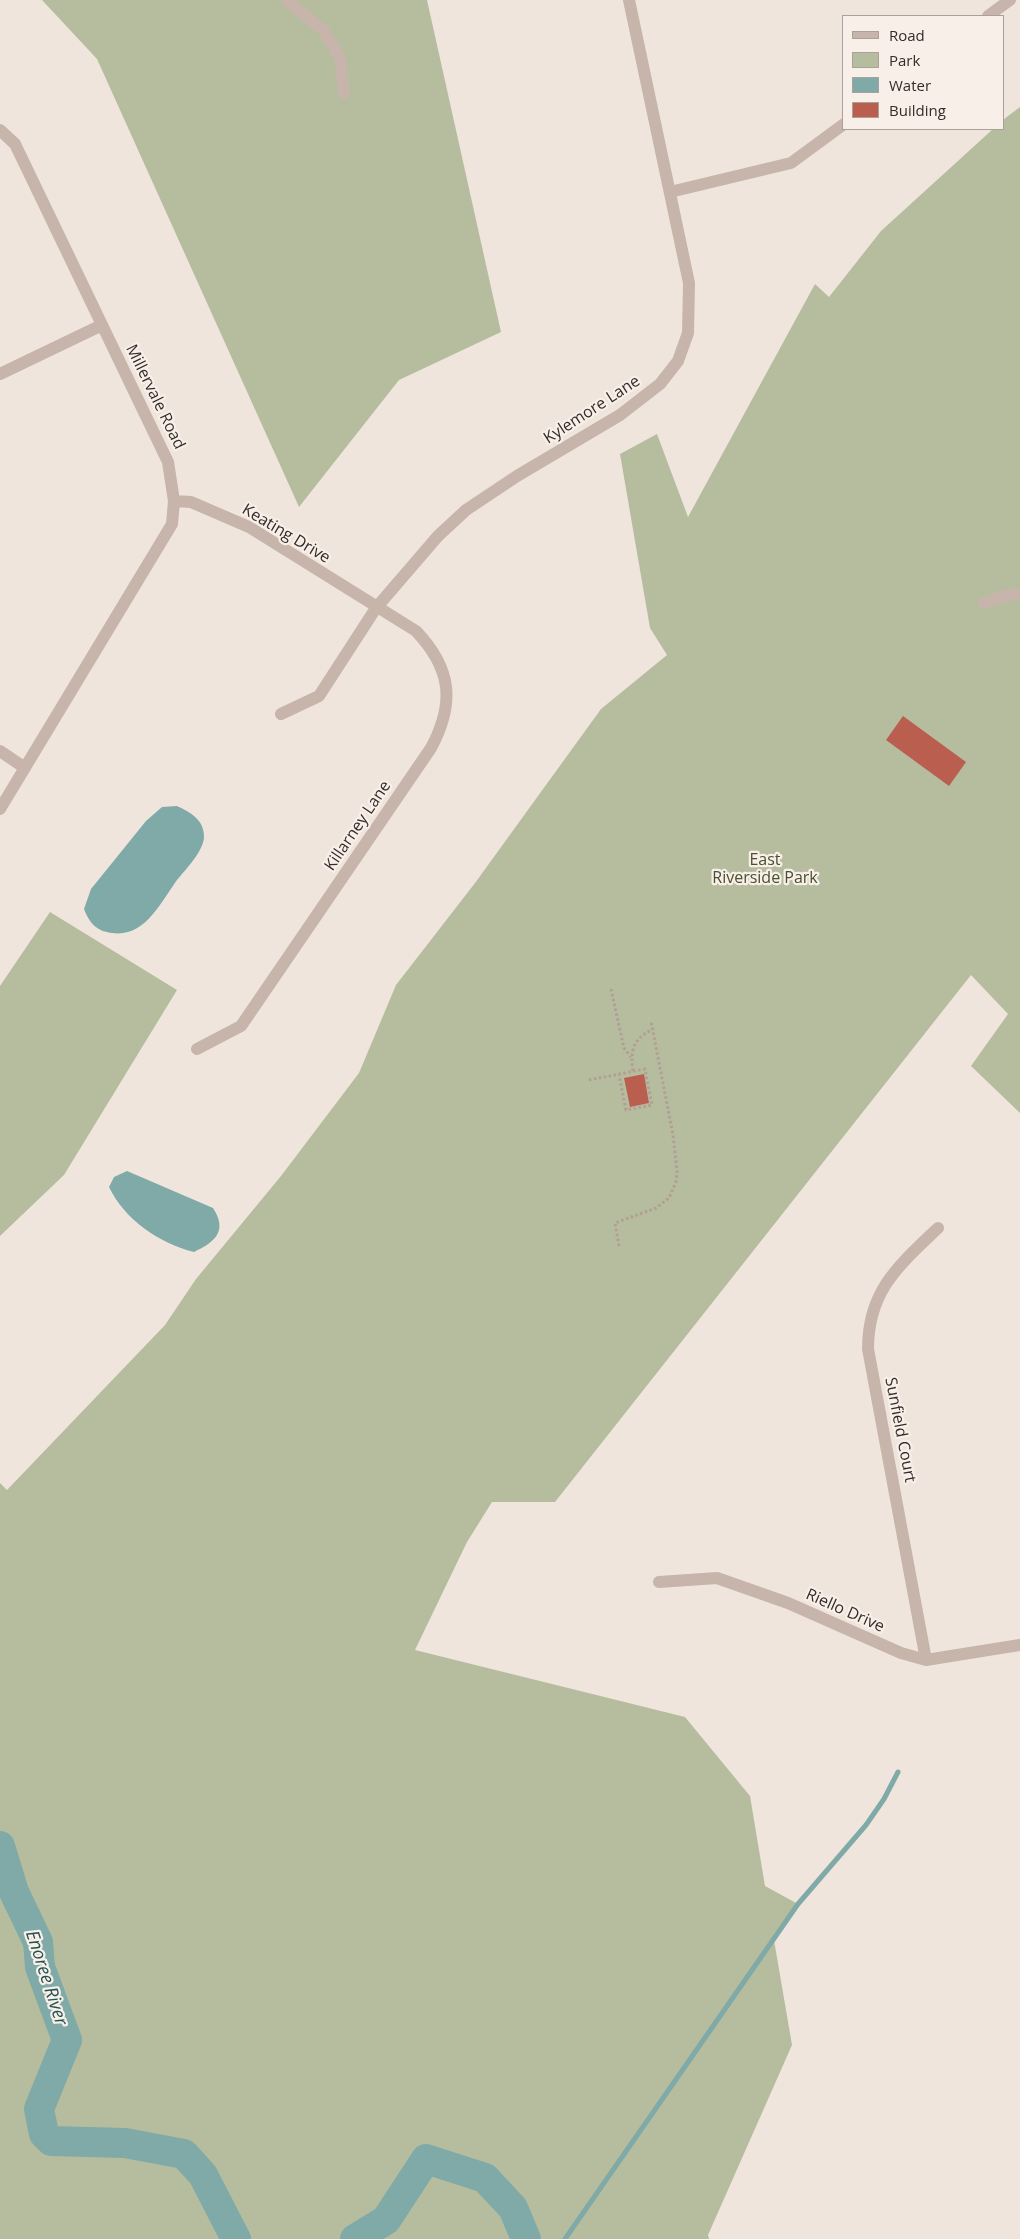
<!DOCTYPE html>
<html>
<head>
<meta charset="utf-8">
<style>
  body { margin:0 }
  #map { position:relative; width:1020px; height:2239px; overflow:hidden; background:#f0e5dd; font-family:"Open Sans",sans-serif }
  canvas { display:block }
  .legend { position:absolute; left:842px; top:15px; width:162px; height:115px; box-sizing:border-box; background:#f8efe9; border:1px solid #aaa19c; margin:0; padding:6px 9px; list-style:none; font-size:15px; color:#352b29 }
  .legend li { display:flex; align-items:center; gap:10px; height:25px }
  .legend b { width:25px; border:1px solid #aaa19c }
</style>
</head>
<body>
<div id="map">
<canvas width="1020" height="2239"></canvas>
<ul class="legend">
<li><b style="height:6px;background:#c7b4aa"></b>Road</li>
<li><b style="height:14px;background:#b6bd9e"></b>Park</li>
<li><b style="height:14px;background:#7faaa7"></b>Water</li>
<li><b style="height:14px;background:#ba5e50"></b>Building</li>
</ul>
</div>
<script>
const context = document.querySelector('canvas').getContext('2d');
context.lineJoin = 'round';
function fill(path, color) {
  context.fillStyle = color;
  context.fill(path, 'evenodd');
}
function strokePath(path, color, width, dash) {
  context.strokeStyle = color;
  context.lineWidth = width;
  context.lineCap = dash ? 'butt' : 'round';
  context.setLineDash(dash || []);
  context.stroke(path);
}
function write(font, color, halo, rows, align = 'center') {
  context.font = font + ' "Open Sans",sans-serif';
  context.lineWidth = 4.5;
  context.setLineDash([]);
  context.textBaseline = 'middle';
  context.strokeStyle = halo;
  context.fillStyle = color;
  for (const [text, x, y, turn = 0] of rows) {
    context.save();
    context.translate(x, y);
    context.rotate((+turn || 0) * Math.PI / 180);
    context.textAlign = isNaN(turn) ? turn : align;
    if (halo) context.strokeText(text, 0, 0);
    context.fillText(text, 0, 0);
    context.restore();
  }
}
const green = new Path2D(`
  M42,0h385l74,332 -102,48 -100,127 -202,-448z
  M1020,107v1006l-49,-47 37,-52 -37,-39 -416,527h-63l-25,40 -52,108 270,67 65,79 15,90 33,18 -24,36 18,105 -84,190 1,4h-709v-756l7,7 158,-165 31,-46 85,-103 78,-103 37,-88 79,-102 126,-174 66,-54 -17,-27 -30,-174 37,-20 31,83 127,-233 14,13 52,-66 112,-102h11v-10z
  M50,912l127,78 -113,185 -64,61v-250z`);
const water = new Path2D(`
  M177,806c13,6 28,14 27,32 -2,15 -18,31 -27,42 -18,25 -34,61 -70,52 -12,-2 -19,-12 -23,-23l7,-20 55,-68 16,-14z
  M127,1171l86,37c15,23 2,34 -19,44 -35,-9 -69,-32 -85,-65l5,-10z`);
const stream = new Path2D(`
  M565,2239l233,-335 68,-79 18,-26 14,-27`);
const river = new Path2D(`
  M0,1846l14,46 24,50 2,25 27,73 -28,69 5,25 7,7 74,2 59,11 19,21 33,64
  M355,2239l31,-19 40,-61 59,19 28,30 13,31`);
const building = new Path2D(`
  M903,716l63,46 -17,24 -63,-46z
  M644,1074l5,29 -19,4 -6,-29z`);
const path = new Path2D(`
  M611,989l13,59 7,9
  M633,1071c-3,-19 0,-33 19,-41
  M589,1080l56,-11 7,36 -26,5 -7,-35
  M619,1246l-4,-23 41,-15 13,-10 7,-16 1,-11 -4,-36 -22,-114`);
const minor = new Path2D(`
  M287,0l37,31 16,27 4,35
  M988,16l22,-16
  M0,130l15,14 153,318 6,39 -2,23 -172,285
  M670,192l121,-29 53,-39
  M0,374l102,-49
  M174,501l17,1 58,25 167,104c36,38 39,72 15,117l-190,278 -44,23
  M984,603l23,-8 13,-1
  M281,714l38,-18 57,-88 62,-72 28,-26 51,-34 103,-61 40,-31 18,-23 10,-28 1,-50 -60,-283
  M0,751l25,17
  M659,1582l58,-4 71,25 113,50 25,7 94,-15
  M926,1660l-58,-311c0,-58 30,-83 70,-121`);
const streetNames = [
  ["Millervale Road",155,397,64],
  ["Kylemore Lane",592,410,-33],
  ["Keating Drive",286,534,31],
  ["Killarney Lane",358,826,-56],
  ["Sunfield Court",900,1430,79],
  ["Riello Drive",845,1611,24]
];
const parkNames = [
  ["East",765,860],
  ["Riverside Park",765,878]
];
const waterNames = [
  ["Enoree River",46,1978,72]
];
fill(green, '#b6bd9e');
fill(water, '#7faaa7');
strokePath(stream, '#7faaa7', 5);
strokePath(river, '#7faaa7', 30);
fill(building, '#ba5e50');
strokePath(path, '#b29e94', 3, [2.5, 2.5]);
strokePath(minor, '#c7b4aa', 12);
write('16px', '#352b29', '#f8efe9', streetNames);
write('16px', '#48512f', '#f8efe9', parkNames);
write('italic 18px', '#225250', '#f8efe9', waterNames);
</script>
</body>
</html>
